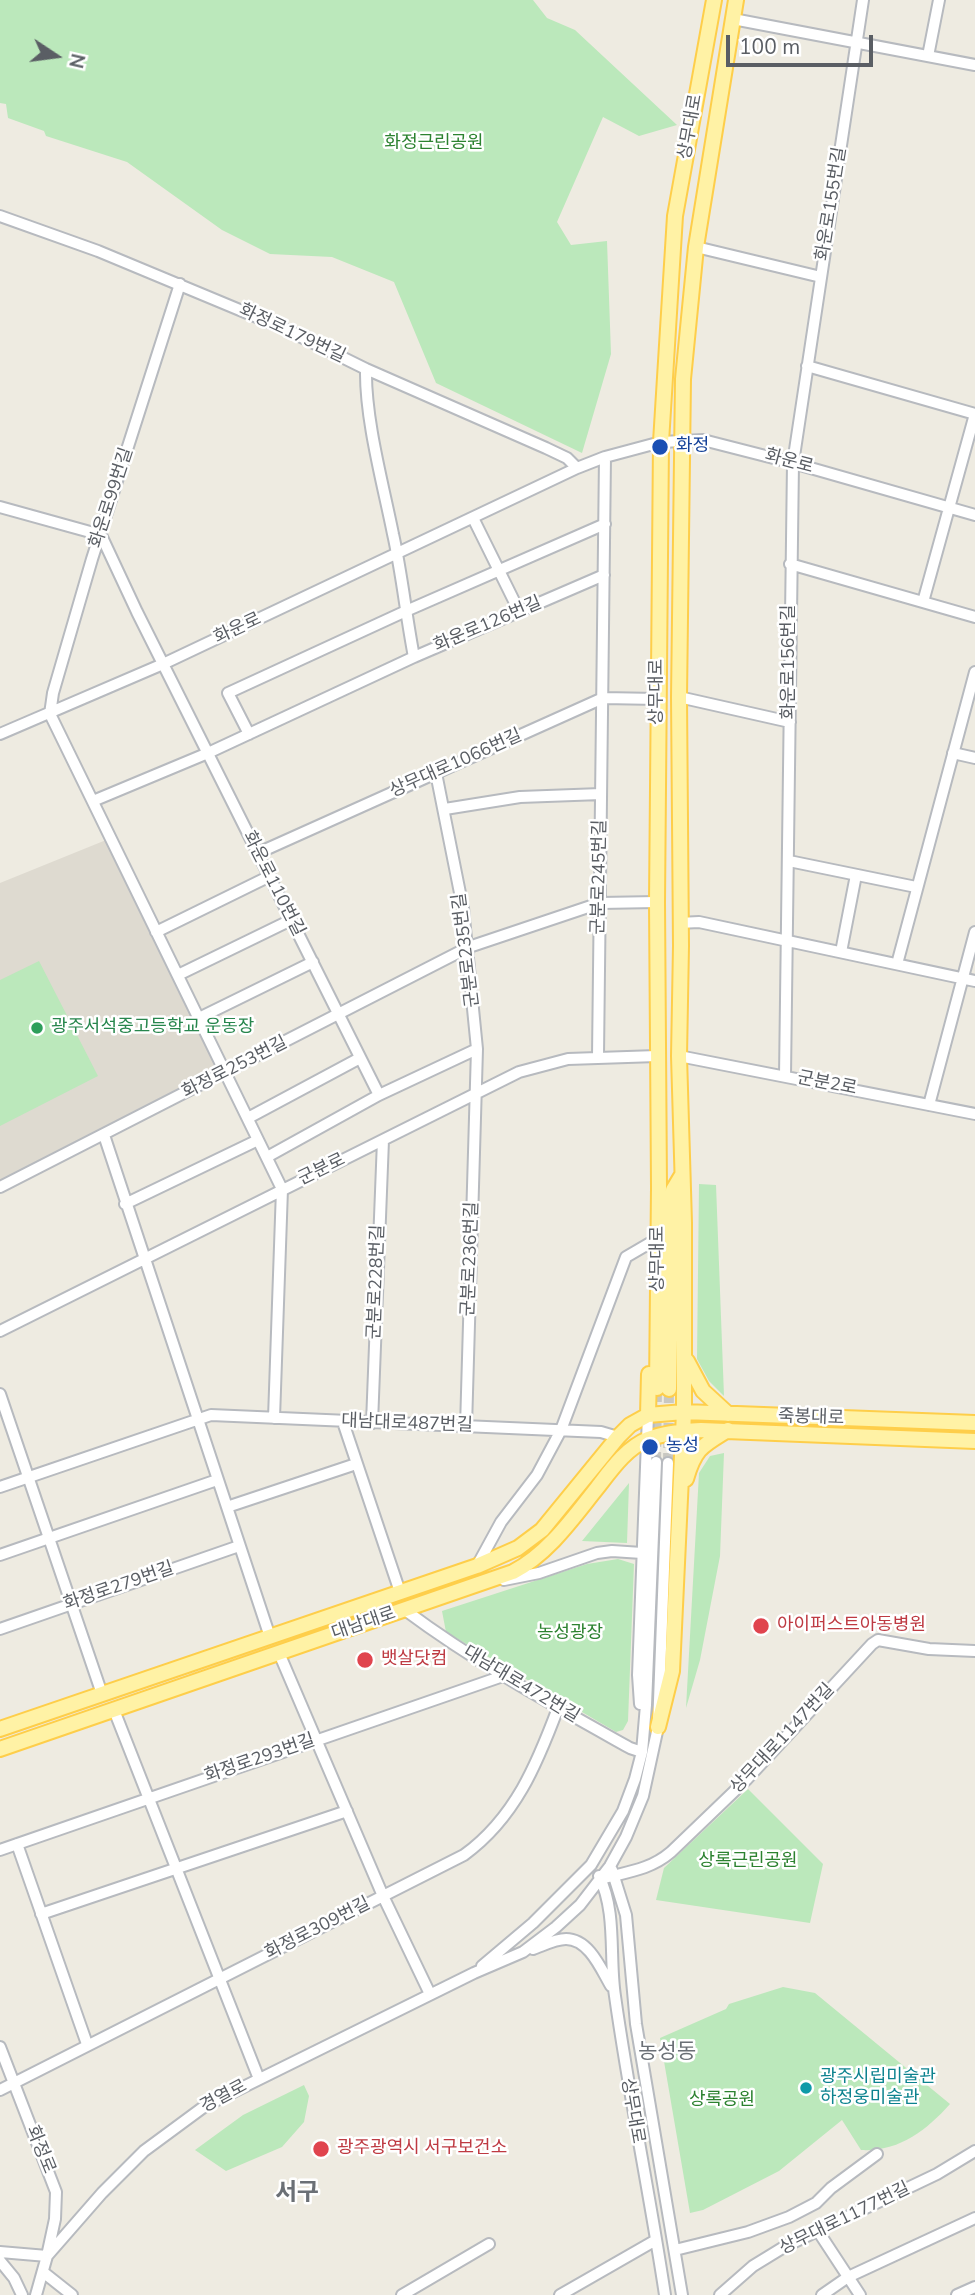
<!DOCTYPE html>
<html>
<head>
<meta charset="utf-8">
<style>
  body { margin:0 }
  #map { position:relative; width:975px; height:2295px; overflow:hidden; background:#eeebe1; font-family:"Nunito Sans",sans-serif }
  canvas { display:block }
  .north { position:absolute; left:21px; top:21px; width:70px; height:70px; -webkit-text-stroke:5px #fff; paint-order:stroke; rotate:103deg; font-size:19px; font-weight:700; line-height:28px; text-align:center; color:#5a5e64 }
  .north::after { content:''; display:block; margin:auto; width:24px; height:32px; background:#5a5e64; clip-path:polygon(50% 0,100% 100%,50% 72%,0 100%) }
  .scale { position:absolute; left:726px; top:35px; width:147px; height:32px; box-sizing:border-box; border:4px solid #5a5e64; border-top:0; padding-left:9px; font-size:21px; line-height:24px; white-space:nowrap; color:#5a5e64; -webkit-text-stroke:5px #fff; paint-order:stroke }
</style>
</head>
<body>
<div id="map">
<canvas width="975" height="2295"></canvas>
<div class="north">N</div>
<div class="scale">100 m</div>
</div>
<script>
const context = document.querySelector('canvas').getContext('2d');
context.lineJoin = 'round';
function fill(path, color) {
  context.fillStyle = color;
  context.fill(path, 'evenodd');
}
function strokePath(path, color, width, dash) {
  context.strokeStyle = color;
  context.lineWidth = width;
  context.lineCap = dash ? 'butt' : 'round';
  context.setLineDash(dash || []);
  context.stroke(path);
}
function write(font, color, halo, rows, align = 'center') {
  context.font = font + ' "Nunito Sans","Noto Sans KR",sans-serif';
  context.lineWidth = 5;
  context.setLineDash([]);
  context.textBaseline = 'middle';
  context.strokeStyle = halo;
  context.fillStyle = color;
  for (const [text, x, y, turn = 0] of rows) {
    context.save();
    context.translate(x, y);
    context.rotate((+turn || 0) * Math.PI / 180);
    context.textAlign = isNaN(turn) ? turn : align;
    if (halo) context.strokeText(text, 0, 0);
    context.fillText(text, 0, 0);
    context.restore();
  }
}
const education = new Path2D(`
  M111,838l115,235 -226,114v-304z`);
const green = new Path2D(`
  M0,0h533l14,18 28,12 102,95 -38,11 -36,-19 -46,105 14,23 36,-4 4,113 -29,99 -146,-70 -42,-101 -62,-25 -62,-3 -48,-24 -95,-68 -81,-26 -2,-5 -36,-13 -2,-14 -6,-1z
  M39,961l59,115 -98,50v-146z
  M699,1184l17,1 8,211 -15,-15 -12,-22z
  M724,1453l-4,103 -20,104 -14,48 13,-235 11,-17z
  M629,1483l-2,60 -45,-2z
  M618,1559l16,5 -6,157 -5,9 -7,2 -170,-100 -4,-21 145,-47z
  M748,1789l75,75 -13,59 -154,-23 8,-32z
  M783,1987l32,6 135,111c-24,27 -52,48 -89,46l-19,-30 -63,51 -76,39 -13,3 -30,-175 66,-29 3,-5z
  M304,2085l5,11 -5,26 -22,25 -56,24 -31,-21 48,-35z`);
const minorTunnel = new Path2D(`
  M656,1462l1,-74
  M668,1463l1,-74`);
const minor = new Path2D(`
  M733,19l242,46
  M928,56l11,-56
  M0,216l98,35 185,77 83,41 180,79 21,10 10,10
  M696,247l125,30
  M180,284l-88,275 -39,134 -3,21 232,475 -8,229
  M807,366l168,48 -52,188
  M366,369c-1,50 17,115 27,165 9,40 13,82 21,123
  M0,507l101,28 36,77 242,483
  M473,518l46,93
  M790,564l185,53
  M679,697l111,25
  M0,734l163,-70 414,-196 28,-11 56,-15 42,-2 90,23 182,52
  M249,734l-21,-41 178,-82 199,-87
  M953,753l22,5
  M436,773l27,135 14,141 -11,378
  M93,801l115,-48 206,-96 190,-82
  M445,809l75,-12 81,-3
  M258,853l345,-155 55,1
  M789,861l127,26
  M679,923l20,-1 276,59
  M156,932l114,-56
  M841,952l15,-77
  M897,964l78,-292
  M178,975l113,-55
  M199,1018l114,-56
  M598,1056l7,-599
  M679,1056l296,58
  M785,1076l8,-613 70,-463
  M929,1105l46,-173
  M248,1118l112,-60
  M104,1135l166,502
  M267,1157l112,-62 98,-46
  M0,1187l469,-240 131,-44 57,-1
  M125,1204l133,-64
  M0,1331l519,-259 49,-13 89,-3
  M0,1394l102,300
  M343,1422l57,170
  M372,1423l11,-283
  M0,1487l211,-72 390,17 17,5
  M227,1507l129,-43
  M0,1555l217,-75
  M477,1566l24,-44 36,-47 24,-45 65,-173 24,-14
  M504,1580l35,-7 58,-20 15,-2 30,2
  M405,1610c71,53 148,95 225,138l12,4
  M0,1629l239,-83
  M279,1653l104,243 47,98
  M640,1704l-2,-29 10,-260
  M114,1710l145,369
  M17,1844l70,200
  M0,1850l503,-174
  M612,1870l14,45 10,109 46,271
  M599,1876c18,36 10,82 16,120 14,100 35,199 50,299
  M600,1879c27,-7 50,-9 71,-27l75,-72 126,-136 6,-4 51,9 46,2
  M41,1914l306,-103
  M533,1949c9,-3 22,-10 33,-10 23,0 35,30 45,47
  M482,1966l51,-43 58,-58 32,-54 12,-32 7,-27 4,-47 10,-243
  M0,2047l56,145 -1,27 -8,37 -11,39
  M0,2090l464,-235c51,-37 73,-91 94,-147
  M818,2231l42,64
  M675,2250l73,-18 41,-15 27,-14 15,-15 46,-34
  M0,2252l47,4
  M47,2256l55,-63 42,-42 61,-45 269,-133 49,-21 33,-25 24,-22 30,-39 16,-29 17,-41 15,-69 10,-264
  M0,2261l14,17 8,17
  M43,2272l29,23
  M402,2295l87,-51
  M560,2295l96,-55
  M720,2295l33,-29 31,-19 153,-73 38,-23
  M822,2295l26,-18 127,-59
  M957,2295l18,-8`);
const major = new Path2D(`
  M687,1361l16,30 25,23
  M657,1388l2,-201 -2,-285 4,-460 14,-226 39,-216
  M669,1389l4,-199 9,-15
  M648,1415l1,-41
  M686,1479c9,-31 16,-33 42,-49
  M658,1727l14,-56 12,-259v-189l-5,-167 2,-110 -2,-249 4,-318 13,-132 40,-247
  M0,1729l477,-163 41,-18 24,-18 76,-93 12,-12 18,-10 36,-3 291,11
  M0,1749l513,-177c35,-18 60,-54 84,-84 14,-18 29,-40 51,-49 16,-6 35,-8 53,-9l274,11`);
const markers = [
  [660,447,9,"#1a4fb4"],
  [37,1028,7,"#2e9e5b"],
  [650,1447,9,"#1a4fb4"],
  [761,1626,9,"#e0444e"],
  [365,1660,9,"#e0444e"],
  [806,2088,7,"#0f9aa8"],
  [321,2149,9,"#e0444e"]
];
const streetNames = [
  ["상무대로",691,127,-80],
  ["화운로155번길",832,204,-81],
  ["화정로179번길",292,334,25],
  ["화운로",789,462,15],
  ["화운로99번길",112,498,-72],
  ["화운로126번길",488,625,-23],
  ["화운로",238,629,-25],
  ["화운로156번길",790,662,-90],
  ["상무대로",658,692,-90],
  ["상무대로1066번길",456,764,-24],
  ["군분로245번길",600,877,-89],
  ["화운로110번길",273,884,63],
  ["군분로235번길",467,950,-97],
  ["화정로253번길",235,1068,-27],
  ["군분2로",827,1084,11],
  ["군분로",322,1170,-26],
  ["군분로236번길",471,1259,-88],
  ["상무대로",659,1259,-90],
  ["군분로228번길",377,1282,-88],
  ["죽봉대로",811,1418,2],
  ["대남대로487번길",407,1424,2],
  ["화정로279번길",119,1587,-19],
  ["대남대로",364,1624,-19],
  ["대남대로472번길",521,1685,31],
  ["상무대로1147번길",783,1739,-47],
  ["화정로293번길",260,1759,-19],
  ["화정로309번길",318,1929,-27],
  ["경열로",224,2097,-28],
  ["상무대로",632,2111,80],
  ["화정로",40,2150,68],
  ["상무대로1177번길",845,2219,-26]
];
const parkNames = [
  ["화정근린공원",434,144],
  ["농성광장",570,1634],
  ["상록근린공원",748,1862],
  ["상록공원",722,2101]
];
const transitNames = [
  ["화정",676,447],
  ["농성",666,1447]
];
const leisureNames = [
  ["광주서석중고등학교 운동장",51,1028]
];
const healthNames = [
  ["아이퍼스트아동병원",777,1626],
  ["뱃살닷컴",381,1660],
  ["광주광역시 서구보건소",337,2149]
];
const cultureNames = [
  ["광주시립미술관",820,2078],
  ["하정웅미술관",820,2099]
];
const quarterNames = [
  ["농성동",667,2053]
];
const districtNames = [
  ["서구",297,2194]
];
fill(education, '#dedad0');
fill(green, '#bbe8bb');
strokePath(minorTunnel, '#c9c8c2', 10, [10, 5]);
strokePath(minor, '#b7babf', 14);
strokePath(major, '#fece4a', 18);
strokePath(minor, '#fff', 10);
strokePath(major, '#fff2a5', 14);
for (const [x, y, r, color] of markers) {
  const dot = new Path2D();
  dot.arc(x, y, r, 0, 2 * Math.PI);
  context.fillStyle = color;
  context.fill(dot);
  strokePath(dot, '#fff', 2.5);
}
write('18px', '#5a5e64', '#fff', streetNames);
write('18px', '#2c8230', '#fff', parkNames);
write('18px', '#164399', '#fff', transitNames, 'left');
write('18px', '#27864d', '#fff', leisureNames, 'left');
write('18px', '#be3a42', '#fff', healthNames, 'left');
write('18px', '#0d838f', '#fff', cultureNames, 'left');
write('21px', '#6b7076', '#fff', quarterNames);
write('bold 24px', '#6b7076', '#fff', districtNames);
</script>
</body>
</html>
